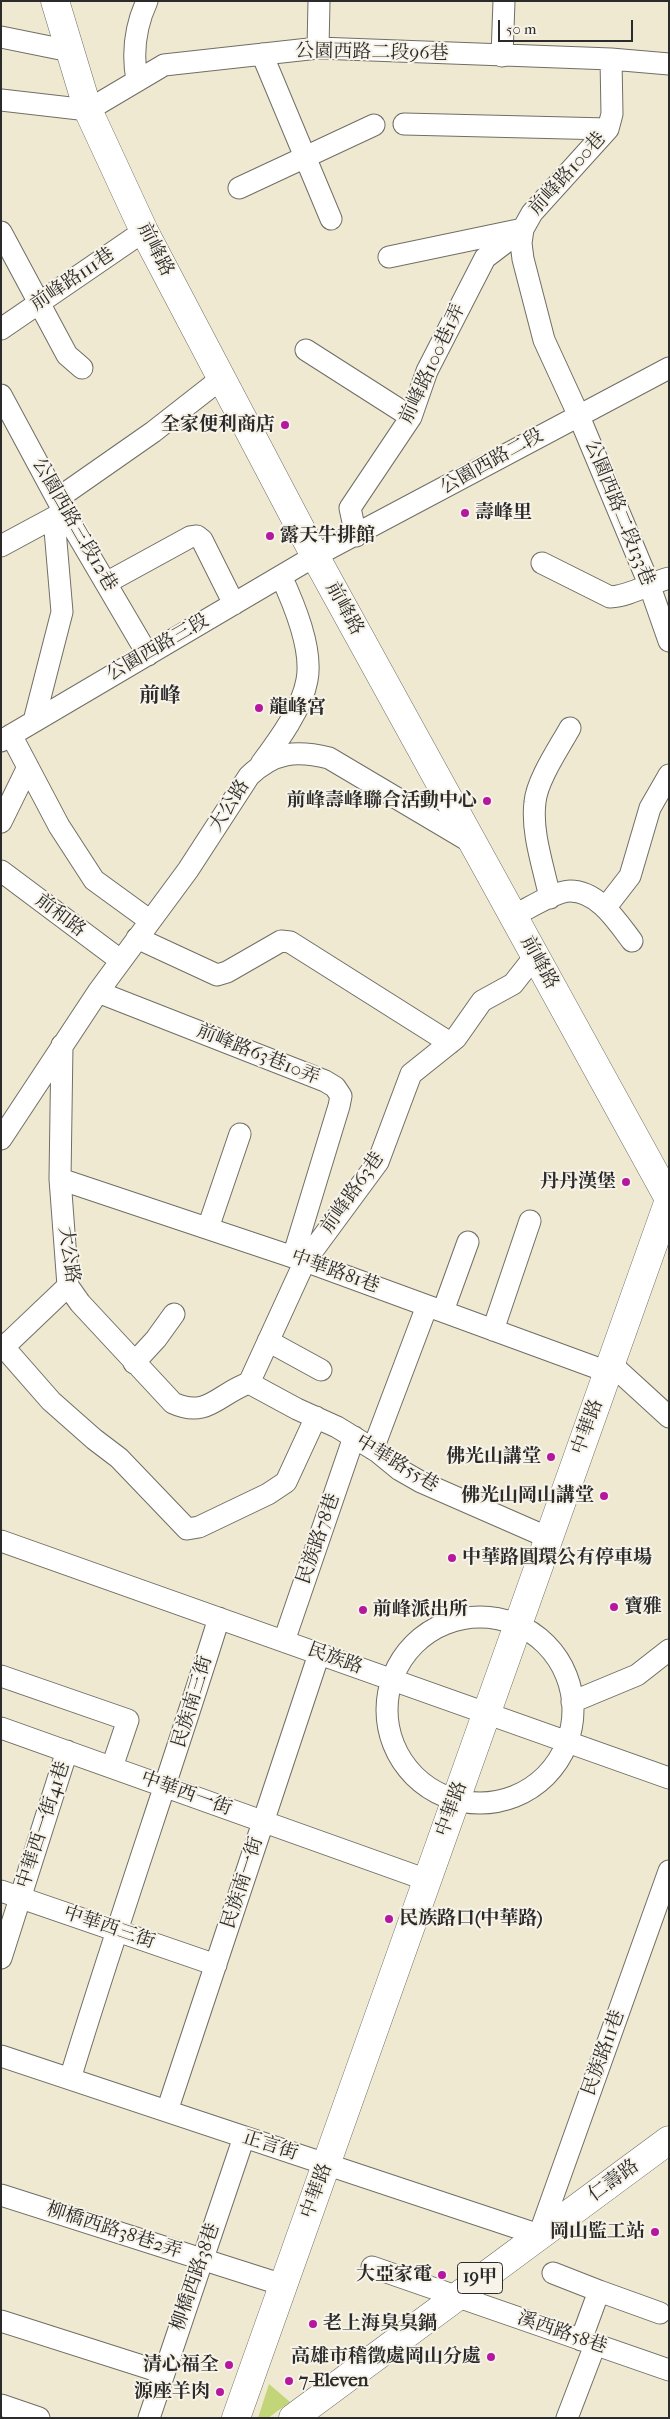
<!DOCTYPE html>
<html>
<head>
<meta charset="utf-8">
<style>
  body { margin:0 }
  #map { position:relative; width:670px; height:2419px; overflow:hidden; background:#efe9d1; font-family:"IM FELL French Canon",serif }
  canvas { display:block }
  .frame { position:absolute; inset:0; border:2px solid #2b2b2b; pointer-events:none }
  .scale { position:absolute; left:498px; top:20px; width:135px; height:22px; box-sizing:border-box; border:2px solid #2b2b2b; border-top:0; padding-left:6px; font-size:15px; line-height:18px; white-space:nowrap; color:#2b2b2b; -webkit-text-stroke:4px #f7f3e8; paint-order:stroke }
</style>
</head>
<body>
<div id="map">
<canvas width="670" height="2419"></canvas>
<div class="frame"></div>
<div class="scale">50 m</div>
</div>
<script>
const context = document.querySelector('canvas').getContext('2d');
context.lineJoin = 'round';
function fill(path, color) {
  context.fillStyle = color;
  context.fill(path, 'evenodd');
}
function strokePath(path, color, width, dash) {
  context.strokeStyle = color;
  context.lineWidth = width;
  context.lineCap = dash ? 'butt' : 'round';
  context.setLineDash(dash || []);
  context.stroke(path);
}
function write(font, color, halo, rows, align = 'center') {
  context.font = font + ' "IM FELL French Canon","Noto Serif TC",serif';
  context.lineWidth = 4;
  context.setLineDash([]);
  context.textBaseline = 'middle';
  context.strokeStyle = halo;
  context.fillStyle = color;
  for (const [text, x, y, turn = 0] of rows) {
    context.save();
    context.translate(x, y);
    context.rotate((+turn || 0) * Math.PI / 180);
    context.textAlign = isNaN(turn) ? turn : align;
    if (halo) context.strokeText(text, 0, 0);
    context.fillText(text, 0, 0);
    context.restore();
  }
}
const green = new Path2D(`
  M269,2384l21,18 -22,16h-10z`);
const minor = new Path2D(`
  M1,37l69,14
  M318,48l1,-47
  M262,54l69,165
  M502,56l2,-55
  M611,59l1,55 -4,15 -76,84 -9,16 -2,14 2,16 21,81 34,74 71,170 20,57
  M137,80c-5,-27 -2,-53 10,-79
  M1,100l87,10 76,-45 154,-17 293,11 58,5
  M404,124l204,5
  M239,188l135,-63
  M1,232l66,123 15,13
  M389,257l129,-27
  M1,329l143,-98
  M306,350l105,67
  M1,395l63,117 84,143
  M57,499l96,-67 69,-54
  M356,536l-6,-28 61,-91 16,-46 58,-113 38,-29
  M1,546l63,-34
  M542,563l68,34c20,-1 40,-14 59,-19
  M106,583l84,-46 7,-1 5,4 32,64
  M34,721l28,-109 -8,-94
  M11,735l48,91 35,54 55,40
  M1,741l314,-185 354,-188
  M261,764c17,-23 41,-55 46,-84 6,-31 -13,-76 -26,-104
  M1,822l27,-55
  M1,871l119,89
  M550,898c-6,-30 -19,-65 -15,-96 2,-22 24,-54 35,-74
  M606,907l24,-31 20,-68 19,-33
  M513,916c15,-7 42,-25 57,-25 28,0 47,30 62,50
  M137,938l80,37 10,-3 54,-31 9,1 160,101
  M98,992l227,89 10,6 6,9 -2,10 -46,151
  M62,1045l-2,134 8,107 12,17 93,100c35,16 46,-10 76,-20
  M1,1139l97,-147 90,-122 61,-94c25,-24 47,-26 80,-18l145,86
  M60,1179l245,82 303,111
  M208,1228l32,-94
  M443,1311l25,-69
  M493,1330l37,-109
  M268,1341l53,29
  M1,1344l50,57 43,38 25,19 68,71 12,-2 69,-33 18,-12 30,-65
  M4,1347l64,-61
  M134,1363l22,-24 18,-25
  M611,1364l58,53
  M249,1383l56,-122 73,-99 33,-88 45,-36 26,-37 31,-17 22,-28
  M249,1383l48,26 40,18 41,25 22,18 21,12 128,56
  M373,1449l54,-143
  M1,1541l668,237
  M387 1710a93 93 0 1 1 186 0a93 93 0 1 1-186 0Z
  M284,1641l70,-204
  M1,1676l127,44 -16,47
  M572,1702l65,-27 32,-25
  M1,1728l426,152
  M1,1891l215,74
  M1,1958l66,-207
  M1,2056l538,179 130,-364
  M70,2079c47,-155 101,-307 149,-461
  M167,2111l152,-457
  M1,2195l282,90
  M372,2267l297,103
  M553,2273l46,18
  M1,2321l163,52
  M581,2340l18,-49 61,22
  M1,2405l38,13
  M149,2418l95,-281
  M567,2418l28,-73`);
const major = new Path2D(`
  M55,1l33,109 56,121 171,325 354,643
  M236,2418l433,-1218
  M293,2418l376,-278`);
const markers = [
  [285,425,5,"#b5179e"],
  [465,513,5,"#b5179e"],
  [270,536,5,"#b5179e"],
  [259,708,5,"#b5179e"],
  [487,801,5,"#b5179e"],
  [626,1182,5,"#b5179e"],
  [551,1457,5,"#b5179e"],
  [604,1496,5,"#b5179e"],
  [452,1558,5,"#b5179e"],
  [614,1607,5,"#b5179e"],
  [363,1610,5,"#b5179e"],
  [389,1919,5,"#b5179e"],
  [655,2232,5,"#b5179e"],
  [442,2275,5,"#b5179e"],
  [313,2324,5,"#b5179e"],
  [491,2357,5,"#b5179e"],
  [229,2365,5,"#b5179e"],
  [289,2381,5,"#b5179e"],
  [220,2392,5,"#b5179e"]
];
const shields = [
  [480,2278,45]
];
const shieldNames = [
  ["19甲",480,2278]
];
const streetNames = [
  ["公園西路二段96巷",372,53,1],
  ["前峰路100巷",568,174,-48],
  ["前峰路",155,250,63],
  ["前峰路111巷",73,280,-34],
  ["前峰路100巷1弄",433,364,-65],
  ["公園西路二段",492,462,-29],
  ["公園西路二段133巷",619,513,68],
  ["公園西路三段12巷",74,525,60],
  ["前峰路",344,609,61],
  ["公園西路三段",158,648,-30],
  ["大公路",230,806,-57],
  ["前和路",60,916,37],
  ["前峰路",539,963,61],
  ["前峰路63巷10弄",258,1055,22],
  ["前峰路63巷",353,1193,-55],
  ["大公路",68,1255,82],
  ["中華路81巷",335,1272,20],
  ["中華路",588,1427,-70],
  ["中華路55巷",397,1464,31],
  ["民族路78巷",319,1539,-71],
  ["民族路",335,1659,20],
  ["民族南三街",193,1702,-73],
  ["中華西一街",186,1794,20],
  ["中華路",452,1809,-70],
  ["中華西一街41巷",44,1825,-72],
  ["民族南一街",243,1883,-72],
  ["中華西三街",109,1928,19],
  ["民族路11巷",604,2053,-70],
  ["正言街",270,2146,18],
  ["仁壽路",614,2181,-36],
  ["中華路",317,2191,-70],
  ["柳橋西路38巷2弄",114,2231,18],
  ["柳橋西路38巷",196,2277,-71],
  ["溪西路58巷",562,2333,19]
];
const poiNames = [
  ["全家便利商店",275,425],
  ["壽峰里",475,513,"left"],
  ["露天牛排館",280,536,"left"],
  ["龍峰宮",269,708,"left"],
  ["前峰壽峰聯合活動中心",477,801],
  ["丹丹漢堡",616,1182],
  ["佛光山講堂",541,1457],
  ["佛光山岡山講堂",594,1496],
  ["中華路圓環公有停車場",462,1558,"left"],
  ["寶雅",624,1607,"left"],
  ["前峰派出所",373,1610,"left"],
  ["民族路口(中華路)",399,1919,"left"],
  ["岡山監工站",645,2232],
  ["大亞家電",432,2275],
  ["老上海臭臭鍋",323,2324,"left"],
  ["高雄市稽徵處岡山分處",481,2357],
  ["清心福全",219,2365],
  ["7-Eleven",299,2381,"left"],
  ["源座羊肉",210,2392]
];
const quarterNames = [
  ["前峰",160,697]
];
fill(green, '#c2d578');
strokePath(minor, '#706e65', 23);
strokePath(major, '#706e65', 29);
strokePath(minor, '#fff', 21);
strokePath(major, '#fff', 28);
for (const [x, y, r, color] of markers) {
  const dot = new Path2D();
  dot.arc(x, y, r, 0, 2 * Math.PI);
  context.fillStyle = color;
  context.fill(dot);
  strokePath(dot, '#f7f3e8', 2);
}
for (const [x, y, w] of shields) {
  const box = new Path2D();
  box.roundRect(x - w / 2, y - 15.5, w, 31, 4);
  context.fillStyle = '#f7f3e8';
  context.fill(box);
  strokePath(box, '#2b2b2b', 1);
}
write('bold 18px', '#2b2b2b', null, shieldNames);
write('19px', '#2b2b2b', '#f7f3e8', streetNames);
write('bold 19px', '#2b2b2b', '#f7f3e8', poiNames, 'right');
write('bold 21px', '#2b2b2b', '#f7f3e8', quarterNames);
</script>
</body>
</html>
